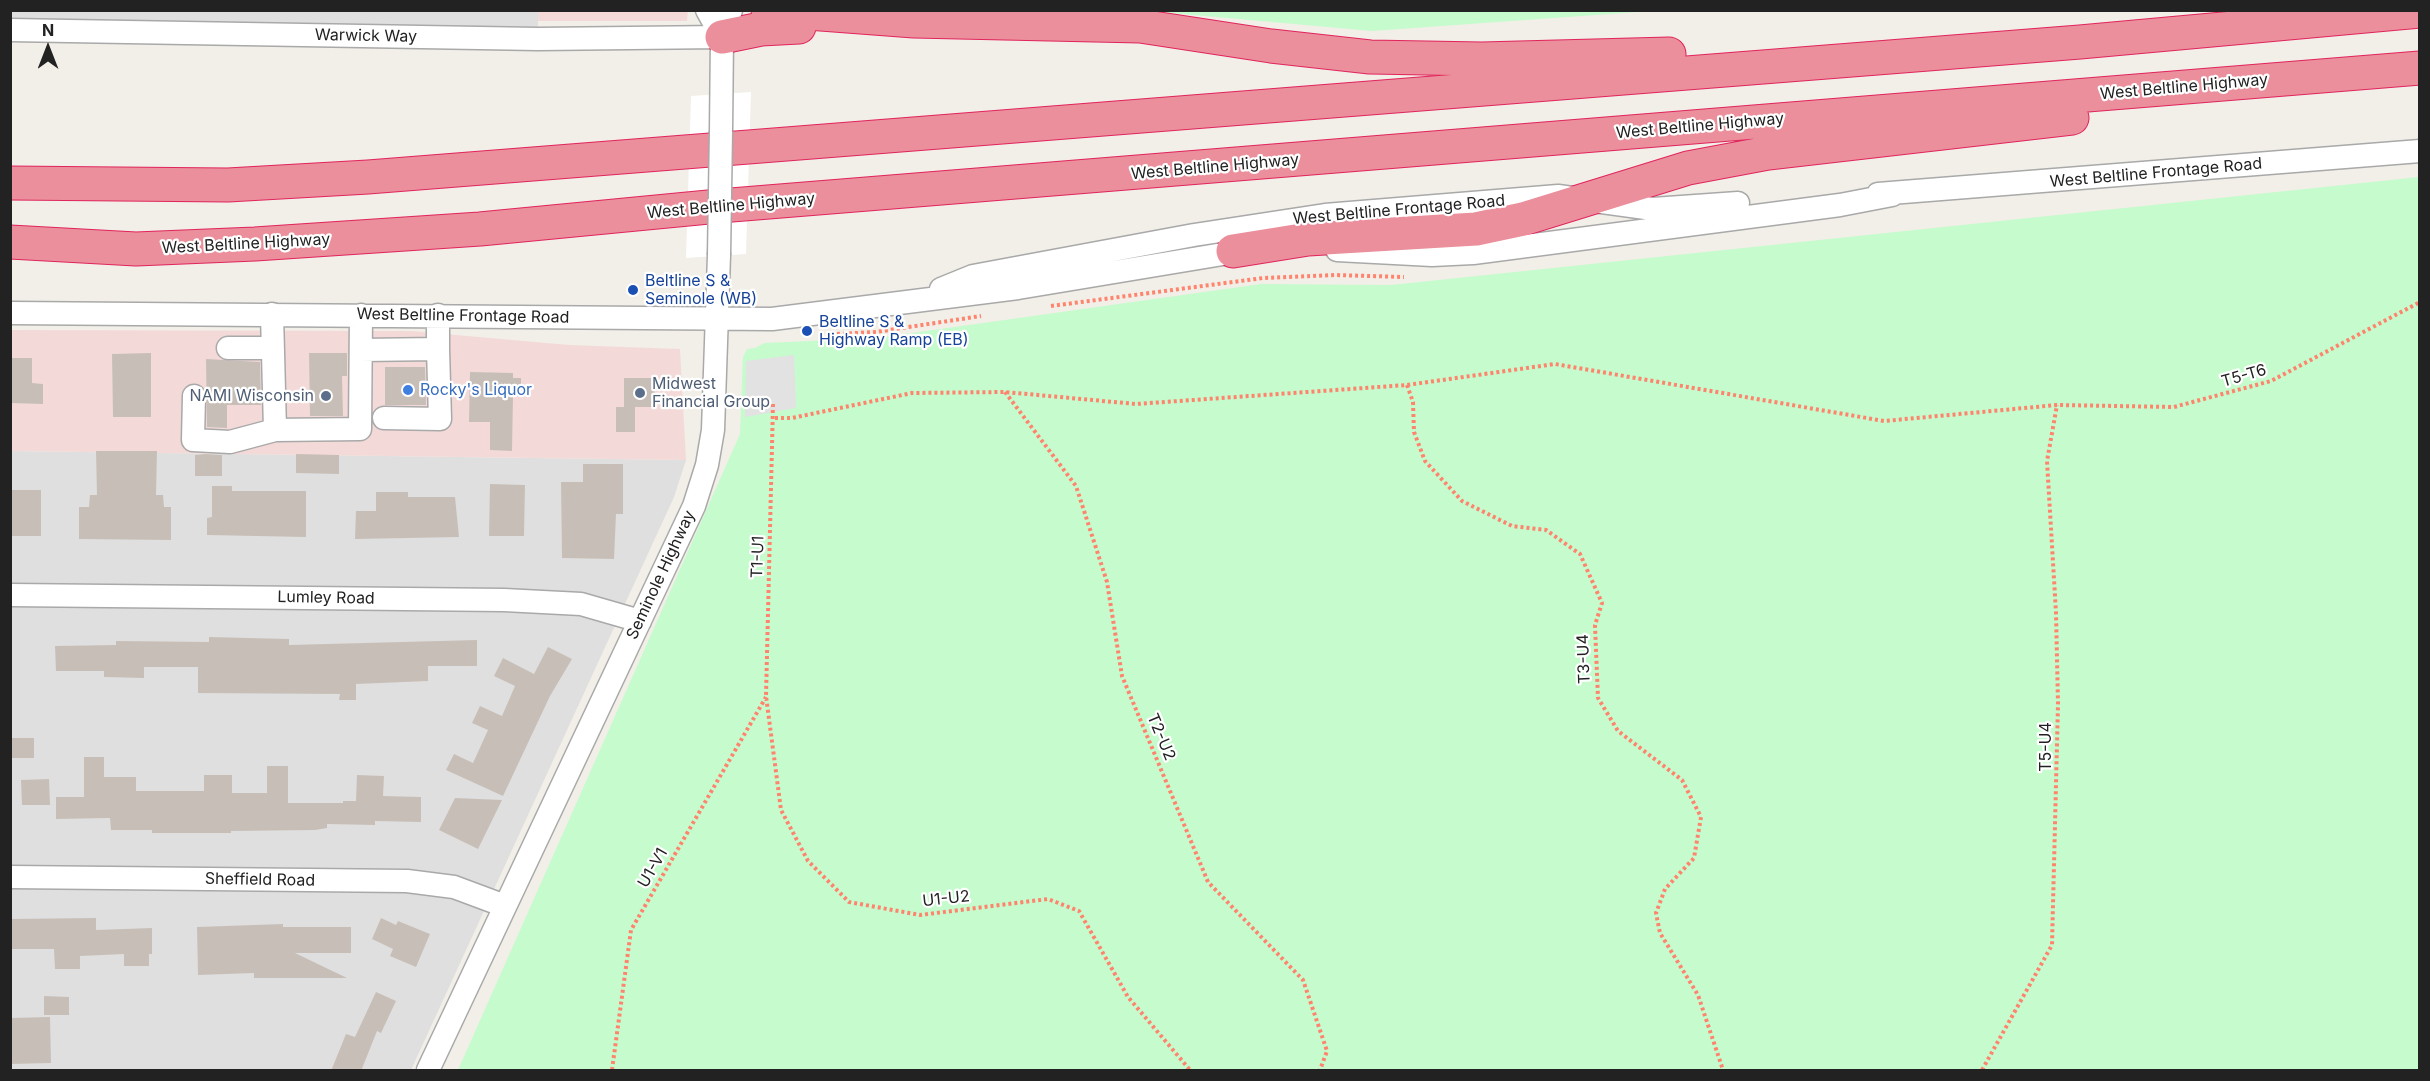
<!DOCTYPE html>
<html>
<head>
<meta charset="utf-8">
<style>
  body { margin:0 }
  #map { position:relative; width:2430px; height:1081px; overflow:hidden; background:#f2efe8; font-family:Inter,sans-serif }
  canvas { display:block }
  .frame { position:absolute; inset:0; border:12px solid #222; pointer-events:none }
  .north { position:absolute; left:18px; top:18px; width:60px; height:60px; -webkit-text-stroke:4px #fff; paint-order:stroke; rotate:0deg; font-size:16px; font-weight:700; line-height:24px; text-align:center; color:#222 }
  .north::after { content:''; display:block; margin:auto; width:21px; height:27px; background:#222; clip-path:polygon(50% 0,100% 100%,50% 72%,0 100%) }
</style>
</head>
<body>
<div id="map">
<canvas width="2430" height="1081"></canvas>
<div class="frame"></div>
<div class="north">N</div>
</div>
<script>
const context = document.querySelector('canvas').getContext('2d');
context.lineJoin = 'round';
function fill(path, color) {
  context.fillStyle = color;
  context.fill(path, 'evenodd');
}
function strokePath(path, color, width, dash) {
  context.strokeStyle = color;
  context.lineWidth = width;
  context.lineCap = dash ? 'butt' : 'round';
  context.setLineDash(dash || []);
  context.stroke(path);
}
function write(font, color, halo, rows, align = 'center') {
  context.font = font + ' Inter,sans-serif';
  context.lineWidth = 4.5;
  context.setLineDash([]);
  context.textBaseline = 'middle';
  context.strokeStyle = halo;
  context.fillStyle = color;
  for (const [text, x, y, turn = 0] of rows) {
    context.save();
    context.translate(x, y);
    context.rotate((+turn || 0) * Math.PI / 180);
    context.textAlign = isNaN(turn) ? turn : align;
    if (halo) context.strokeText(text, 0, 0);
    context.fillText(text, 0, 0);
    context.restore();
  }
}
const residential = new Path2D(`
  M11,10l527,1v28l-527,-9z
  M11,451l675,9 -12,37 -263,573h-400z`);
const commercial = new Path2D(`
  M538,11h150l-1,10h-149z
  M11,330l400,1 158,14 111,4 6,111 -675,-9z`);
const park = new Path2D(`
  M1149,11v-1l503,1 -280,20z
  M2419,177v893h-1961l282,-636 3,-77 4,-8 8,-1 9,-5 112,-5 385,-54 130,1z`);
const parking = new Path2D(`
  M794,355l2,53 -51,9 1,-56z`);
const pier = new Path2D(`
  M751,92l-5,162 -60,4 5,-162z`);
const building = new Path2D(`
  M151,353v64h-38l-1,-63z
  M309,353h38v23h-5l1,40h-33z
  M10,358h22v25l11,1v20l-33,-1z
  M206,359l54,3 1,43h-34v23l-20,-1z
  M385,367h40l1,38h-41z
  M470,372l43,1v5h8v18h-8l-1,55 -22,-1v-28h-21z
  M624,378h31v29h-20v25h-19v-25h8z
  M96,451h61l-1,44h7l1,12h7v33l-92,-1v-32h10l1,-12h7z
  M205,454l17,1v21h-27v-21z
  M296,454l43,1v19l-43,-1z
  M583,464h40v50h-7l-2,45 -52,-1 -1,-76h22z
  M490,484l35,1 -1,51h-35z
  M212,486h20v5h74v46l-99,-2v-17l5,-1z
  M10,490h31v46h-31z
  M376,492h32v5h47l4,40 -104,2 1,-28h20z
  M209,637l80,2v6l188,-5v26h-49v15l-72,3v16h-17l1,-6 -142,-1v-26h-54v11l-40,-1v-6h-48l-1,-25 61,-1v-4l93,1z
  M548,647l24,12 -22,37 -47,100 -57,-26 8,-16 19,9 15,-33 -16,-7 8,-17 22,10 13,-30 -21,-10 9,-18 31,16z
  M10,738h24v20h-24z
  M84,757h20v20h32v14h68v-16h28v18h35v-27h21v37h55v-2h13l1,-26 27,1 -1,20 38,1v25l-46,-1v4l-48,-1v4l-12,2 -84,1v2h-79v-3h-41l-1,-12 -54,1v-22h28z
  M49,779l1,26h-28l-1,-25z
  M455,798l47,2 -24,49 -39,-19z
  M96,918v12l56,-2v26h-3v12h-25v-12l-44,2v13h-25l-1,-20h-44v-30z
  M381,918l15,7 2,-4 32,13 -14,33 -26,-11 3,-7 -21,-10z
  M283,924v3h68v26h-56l52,25h-93v-5l-56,2 -1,-48z
  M376,992l20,9 -15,32 -4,-2 -16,40h-30l15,-37 9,3z
  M44,996l25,1v18h-25z
  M50,1017l1,46 -41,1v-46z`);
const path = new Path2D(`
  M1051,306l212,-28 72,-3 69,2
  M837,334l39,-2 105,-16
  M1407,385l6,17 1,30 11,29 37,40 50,25 34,4 34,24 22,49 -7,22 3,73 20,33 64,49 19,37 -7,41 -29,31 -9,24 4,20 38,62 25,75
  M1005,392l71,94 31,96 15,94 86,206 95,98 24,71 -7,19
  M773,404l-7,292 15,114 27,51 41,41 71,13 128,-16 31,12 49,86 62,73
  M775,418h17l120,-25 93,-1 131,12 271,-19 148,-21 329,57 173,-16 117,2 97,-26 149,-79
  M612,1070l19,-140 135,-233
  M1982,1070l70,-125 6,-241 -2,-91 -9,-152 10,-56`);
const minor = new Path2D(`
  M707,10l15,27
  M10,30l528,9 184,-2
  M721,131l1,-94 9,-27
  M1878,194l542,-43
  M1337,250l95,5 41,-2 367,-48 52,-10
  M941,289l32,-13 221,-41 131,-20 233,-19 95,13 85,-6
  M10,313l762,6 246,-31 229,-38
  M228,348h44
  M361,350l77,-1v-34
  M194,396l-1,44 37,2 45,-12 -3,-116
  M384,418l56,1 -2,-70
  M275,430l85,-1 1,-114
  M10,595l494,5 77,4 59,17
  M10,877l397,4 47,6 51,19
  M428,1070l266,-564 13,-41 6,-35 6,-175`);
const highway = new Path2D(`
  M768,10l146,11 226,5 131,20 99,11 112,2 187,-5
  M722,37l39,-8 38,-2
  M10,183l218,2 140,-8 1712,-135 340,-31
  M10,242l126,7 119,-5 225,-15 239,-23 1701,-138
  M1233,251l75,-12 168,-10 47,-10 165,-51 80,-15 304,-35`);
const minorBridge = new Path2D(`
  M719,255l2,-124`);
const markers = [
  [633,290,6,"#1a4fb4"],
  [807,331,6,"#1a4fb4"],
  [408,390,6,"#3f7fe0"],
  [640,393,6,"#5c6f8a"],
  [326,396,6,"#5c6f8a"]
];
const streetNames = [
  ["Warwick Way",366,36,1],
  ["West Beltline Highway",2184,87,-5],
  ["West Beltline Highway",1700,126,-5],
  ["West Beltline Highway",1215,167,-5],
  ["West Beltline Frontage Road",2156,173,-5],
  ["West Beltline Highway",731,206,-5],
  ["West Beltline Frontage Road",1399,210,-5],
  ["West Beltline Highway",246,244,-3],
  ["West Beltline Frontage Road",463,316,1],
  ["T5-T6",2244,376,-16],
  ["T1-U1",758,557,-88],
  ["Seminole Highway",661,575,-65],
  ["Lumley Road",326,598,1],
  ["T3-U4",1584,659,-92],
  ["T2-U2",1161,737,67],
  ["T5-U4",2046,747,-90],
  ["U1-V1",653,868,-60],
  ["Sheffield Road",260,880,1],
  ["U1-U2",946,899,-6]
];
const transitNames = [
  ["Beltline S &",645,281],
  ["Seminole (WB)",645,299],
  ["Beltline S &",819,322],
  ["Highway Ramp (EB)",819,340]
];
const serviceNames = [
  ["Midwest",652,384],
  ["Financial Group",652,402],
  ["NAMI Wisconsin",314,396,"right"]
];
const shopNames = [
  ["Rocky's Liquor",420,390]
];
fill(residential, '#e0dfdf');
fill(commercial, '#f3dad8');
fill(park, '#c6fbcd');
fill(parking, '#e2e2e2');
fill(pier, '#fff');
fill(building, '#c7bfb7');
strokePath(minor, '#a9a9a9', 25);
strokePath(highway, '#e1245c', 35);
strokePath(path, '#fe846e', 4, [3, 3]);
strokePath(minor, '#fff', 22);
strokePath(highway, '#ea8f9b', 33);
strokePath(minorBridge, '#a9a9a9', 25, []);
strokePath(minorBridge, '#fff', 22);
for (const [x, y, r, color] of markers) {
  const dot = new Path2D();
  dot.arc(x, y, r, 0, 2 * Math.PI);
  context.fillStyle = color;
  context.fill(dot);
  strokePath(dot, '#fff', 2);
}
write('16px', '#222', '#fff', streetNames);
write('16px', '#164399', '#fff', transitNames, 'left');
write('16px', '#4e5e75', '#fff', serviceNames, 'left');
write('16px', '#366cbe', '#fff', shopNames, 'left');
</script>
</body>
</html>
